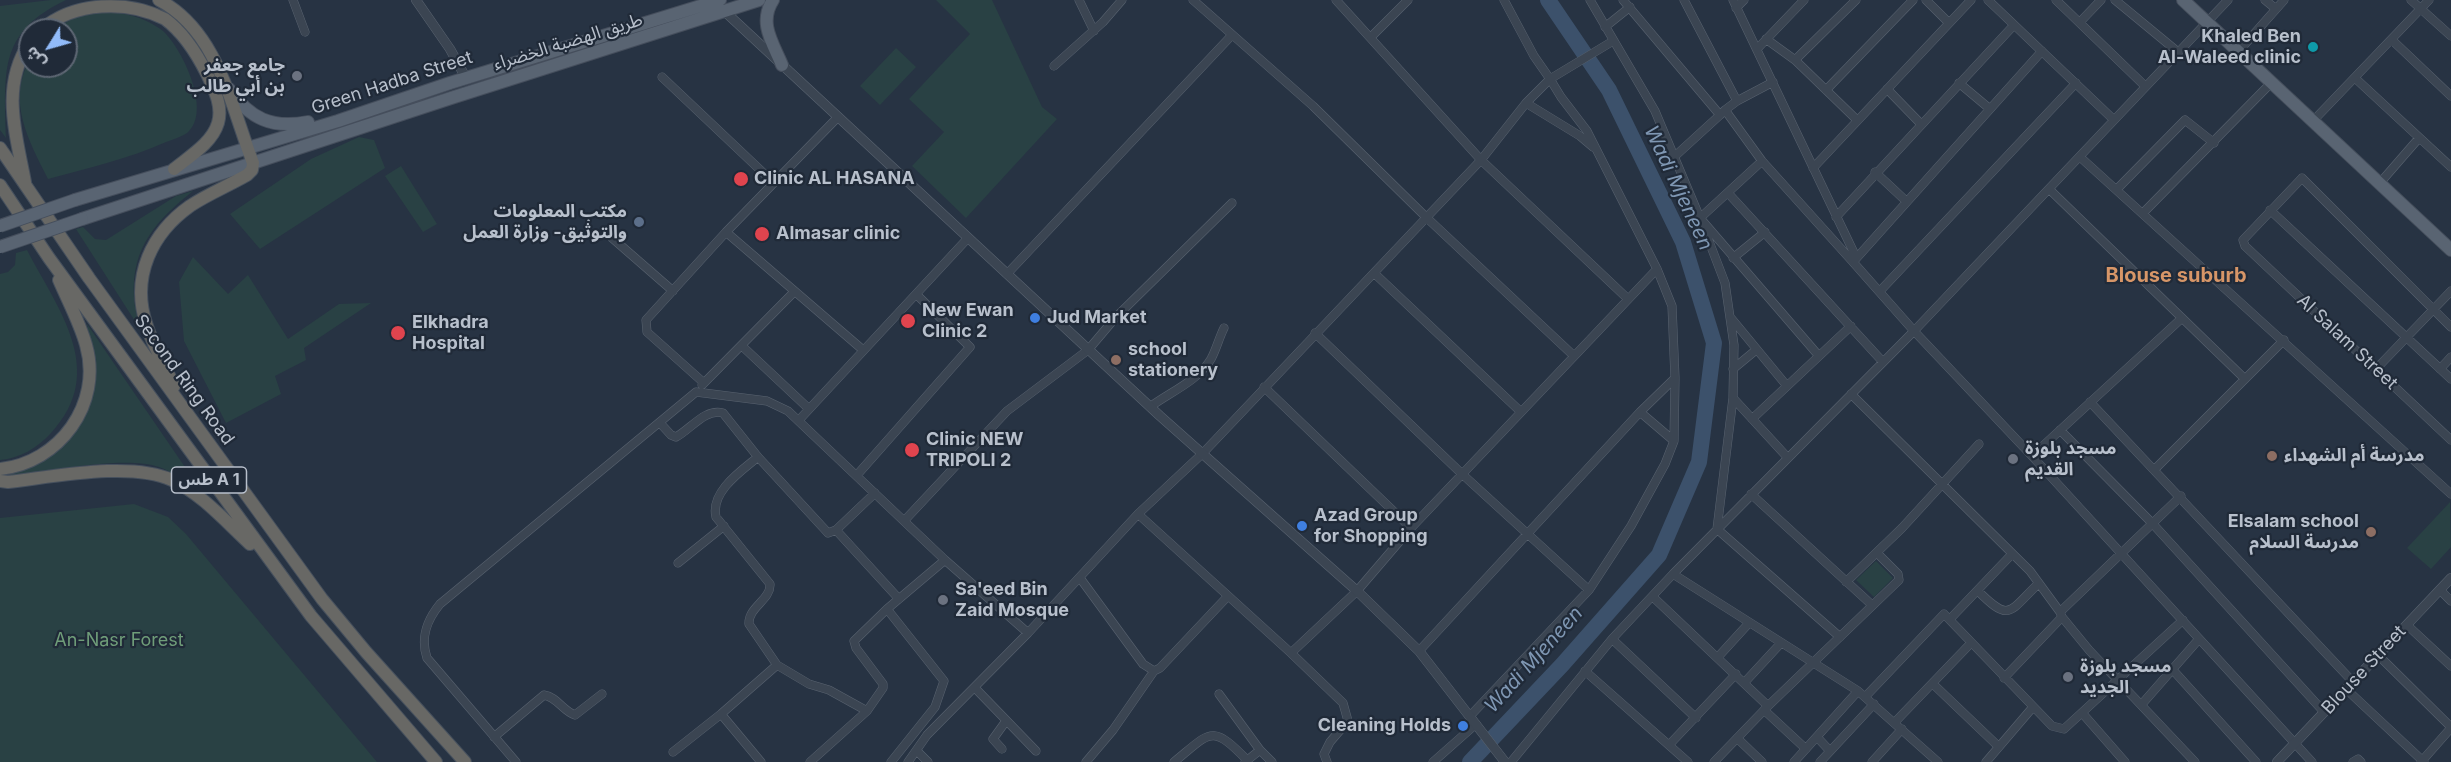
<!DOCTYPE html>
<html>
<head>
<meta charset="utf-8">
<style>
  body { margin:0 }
  #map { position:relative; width:2451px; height:762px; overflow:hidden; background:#273343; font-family:Inter,"Noto Sans Arabic",sans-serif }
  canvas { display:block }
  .north { position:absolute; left:18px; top:18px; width:60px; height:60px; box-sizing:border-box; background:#202a38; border:2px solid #5d6673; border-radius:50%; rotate:233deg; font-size:16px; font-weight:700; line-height:24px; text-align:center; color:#b8c0cc }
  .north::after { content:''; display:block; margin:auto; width:21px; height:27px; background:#91bbf9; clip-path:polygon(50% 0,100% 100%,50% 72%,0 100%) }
</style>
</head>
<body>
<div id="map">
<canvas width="2451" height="762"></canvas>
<div class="north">ش</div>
</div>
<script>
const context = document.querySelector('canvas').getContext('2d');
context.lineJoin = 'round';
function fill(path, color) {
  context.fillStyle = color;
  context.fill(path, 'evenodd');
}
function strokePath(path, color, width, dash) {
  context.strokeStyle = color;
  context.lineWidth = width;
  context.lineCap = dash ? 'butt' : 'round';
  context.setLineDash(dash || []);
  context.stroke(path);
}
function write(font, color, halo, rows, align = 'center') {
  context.font = font + ' Inter,"Noto Sans Arabic",sans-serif';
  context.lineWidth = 4.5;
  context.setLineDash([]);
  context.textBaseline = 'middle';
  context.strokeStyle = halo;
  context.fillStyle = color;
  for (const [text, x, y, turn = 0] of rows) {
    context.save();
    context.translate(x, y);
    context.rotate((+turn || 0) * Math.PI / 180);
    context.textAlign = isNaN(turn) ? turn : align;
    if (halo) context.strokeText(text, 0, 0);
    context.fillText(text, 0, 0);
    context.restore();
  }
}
const green = new Path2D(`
  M51,0h15c-66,32 -62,67 -60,138l-6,-8v-124z
  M936,0h56l50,107 15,12 -91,99 -54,-52 32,-34 -35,-33 61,-65z
  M98,11c23,1 46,5 65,20 19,17 50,81 24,102 -6,4 -15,7 -21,9 -38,17 -78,26 -118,37 -19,-38 -42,-78 -18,-120v7h36v-36h-14l22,-12z
  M896,48l20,19 -36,38 -20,-19z
  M359,137l15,3 11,28 -125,81 -30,-35 81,-55z
  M401,166l36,58 -14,8 -38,-56z
  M193,191c-36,29 -62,56 -59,106 0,10 4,21 6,32l-64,-100 7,-2 12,12 11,1 70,-44z
  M27,250c30,58 82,121 24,183 -14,15 -30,25 -51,27v-186l8,-2 7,-7 1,-12z
  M193,257l35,37 20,-19 40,64 51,-35 32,-1 -67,45 2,12 -31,16 6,18 -55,29 -42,-82 -5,-59z
  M87,324l113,165c-14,-7 -27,-17 -41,-22 -35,-12 -115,5 -153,9l33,-14 16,-10 14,-14 24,-77z
  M2450,502l1,45 -20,22 -24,-21z
  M134,504l34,13 18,17 191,228h-377v-244z
  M1876,561l17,17 -19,19 -18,-17z`);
const river = new Path2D(`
  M1470,762l92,-97 97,-110 40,-93 15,-119 -31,-101 -74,-152 -61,-90`);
const minor = new Path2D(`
  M293,0l12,32
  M1079,0l15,31
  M1193,0l120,106 114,112 147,138
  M1336,0l145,160 147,139
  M1504,0l30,56 16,23 63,-38
  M1590,0l65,111 45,107 25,65 9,62 -1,53 -16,131
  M1623,0l97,115 5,-5 37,51 91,101 189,-211
  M1684,0l53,101 -12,9
  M1733,0l123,257
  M1926,0l23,23
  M1988,0l126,120
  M2056,0l89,86
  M2115,0l63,52
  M2265,0l11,9
  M2411,0l40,36
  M1736,8l8,-8
  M2080,22l21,-22
  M1605,27l25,-20
  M1371,37l37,-37
  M1766,39l29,21 62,60
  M2392,40l59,56
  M1757,49l47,-49
  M2238,52l46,-52
  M1795,60l61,-60
  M1054,66l49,-44 19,-22
  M662,77l112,106
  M2355,78l96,89
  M1959,83l31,26
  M1887,89l34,35
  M1826,90l87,-90
  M1737,101l36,-19
  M1526,103l54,33 13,11
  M2312,122l117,-122
  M1674,157l46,-42
  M2080,157l371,337
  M1762,161l-62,57 119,138
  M1813,168l158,-168
  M1875,172l31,29
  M2379,184l40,-46
  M2049,189l196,190
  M2117,189l68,-69 29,23
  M1728,193l155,169
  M2270,210l181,169
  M2143,213l128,-130
  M1836,217l178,-192
  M726,232l137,118
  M611,237l62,54
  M1733,258l32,-26
  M1853,262l61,69 118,125 280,306
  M1374,273l147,139
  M1007,274l225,-239
  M1880,291l196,-208
  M1731,318l56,68
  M2451,327l-149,-149 -59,62 2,6 206,194
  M1315,333l147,141 127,116
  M742,346l66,62
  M1733,369l23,-19
  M2376,369l75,-78
  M2440,369l11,-12
  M704,383l-57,-51 -1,-12 80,-88 111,-114
  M702,385l92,-93
  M1264,387l147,141
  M1851,394l179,177 30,41
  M1733,398l55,60
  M2090,402l263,280
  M1150,407c20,-15 48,-26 61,-48 5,-9 8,-21 13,-31
  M1640,412l34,29
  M1752,419l99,-93
  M799,420l169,-182
  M660,423l11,12 5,2c15,-8 29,-29 47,-24l35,44 70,76 8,-3 39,-37
  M2060,430l92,93 172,189
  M2032,456l150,-138
  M758,457c-17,14 -48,35 -42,60l54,67c1,16 -22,23 -21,40l28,41 32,19 20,6 38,21
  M2155,469l129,-129
  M857,475l113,-128 -53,-52
  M1751,494l121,111
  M1138,514l153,139
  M904,521l103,-110 81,-61 28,-33 116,-114
  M1717,529l123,108
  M836,530l63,69
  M678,563l46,-37
  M1673,574l185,117 80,71
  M1080,578l63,86 11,7 6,-3 68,-72
  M1846,582l56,-54 77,-84
  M2440,590l11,11
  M1978,591c32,32 31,21 60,-7
  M1653,597l115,109
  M887,609l57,72 -9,26 -44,55
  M2062,617l27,33 106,112
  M1950,619l62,-65
  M2407,625l44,41
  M1028,633l110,-119 65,-61 278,-293 45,-57 24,-24 11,18 26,34 70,138 15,37 3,72 -1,63 -9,23 -34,62 -42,64 -119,126
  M1612,639l84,79
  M1419,651l221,-239 35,-34
  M2378,655l73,72
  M1718,657l31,-34
  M2172,669l84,93
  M1585,671l103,91
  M2004,678l58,-61 -2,-5 121,-116
  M1744,683l37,-40
  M1933,684l66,63
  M975,688l61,63
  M2346,689l78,73
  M1219,694l41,56
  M1865,697l79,-83 108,112 12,3 119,-109
  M2142,704l57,-65
  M1764,710l42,39
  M721,714l40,48
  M2083,714l42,48
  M1895,722l76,-79
  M494,737l50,-42c13,2 19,16 31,20l27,-21
  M1817,737l13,14
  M1737,738l25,24
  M1669,745l67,-71
  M1002,749l-9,-10 13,-18
  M917,751l11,11
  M673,752l48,-38 56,-49
  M516,762l-89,-104c-7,-21 0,-38 13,-54l256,-212 71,9 21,10 157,149 83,73 -101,102 -19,27
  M810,762l57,-51 16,-23v-4l-27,-36 -2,-7 33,-32 58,-49
  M1086,762l27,-32 41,-59
  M1174,762c37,-30 37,-39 73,-2
  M1245,762l15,-12 12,12
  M1327,762l-3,-8 6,-12 18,-21 -5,-18 -52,-50 66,-62 54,-63 246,-259
  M1433,762l43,-38
  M1511,762l101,-123 61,-65 241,-243 314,-331
  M1714,762l54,-56 131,-126 -1,-6 -21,-21
  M1794,762l64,-71
  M1820,762l54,-58
  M1872,762l30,-33
  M1986,762l47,-55
  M2353,762l5,-3 3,3
  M2421,762l30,-34`);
const tertiary = new Path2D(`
  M416,0l34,49 16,29
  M721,8l439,408 197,175 62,60 86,111
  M2277,762l174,-184`);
const primary = new Path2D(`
  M773,0c-15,23 0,43 9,65
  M2183,0l268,250
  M229,89c21,30 43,40 79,33
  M75,200l263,-79 112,-38 270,-83
  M82,219l369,-121 308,-98`);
const trunk = new Path2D(`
  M159,0c59,31 72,106 94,163l-1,7 -5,5c-19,11 -39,19 -57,31 -38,27 -59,70 -44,117 6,21 19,43 28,63
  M41,30c33,-29 87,-30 124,-11 19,14 32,35 42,55 7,15 16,32 11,49 -6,20 -28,33 -44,46
  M0,148l89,130 233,321 44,53 99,110
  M25,182c-9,-48 -25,-96 5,-140
  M0,185l49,73 262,358 125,146
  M0,469c59,-6 103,-65 86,-124 -6,-22 -18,-44 -27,-65
  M0,481l8,1c45,-5 122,-21 164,-2 30,14 54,42 78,64`);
const primaryBridge = new Path2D(`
  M0,226l75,-26
  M0,247l82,-28`);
const markers = [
  [2313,47,6,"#0f9aa8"],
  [297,76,6,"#6b7280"],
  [741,179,8,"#e0444e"],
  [639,222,6,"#5c6f8a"],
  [762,234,8,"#e0444e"],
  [1035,318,6,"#3f7fe0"],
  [908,321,8,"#e0444e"],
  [398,333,8,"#e0444e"],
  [1116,360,6,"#8d6e63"],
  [912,450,8,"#e0444e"],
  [2272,456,6,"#8d6e63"],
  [2013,459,6,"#6b7280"],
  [1302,526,6,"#3f7fe0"],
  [2371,532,6,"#8d6e63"],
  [943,600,6,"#6b7280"],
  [2068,677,6,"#6b7280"],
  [1463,726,6,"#3f7fe0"]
];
const shields = [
  [209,480,75]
];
const shieldNames = [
  ["طس A 1",209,480]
];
const poiNames = [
  ["Khaled Ben",2301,37,"right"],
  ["Al-Waleed clinic",2301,58,"right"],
  ["جامع جعفر",285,66,"right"],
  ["بن أبي طالب",285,87,"right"],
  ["Clinic AL HASANA",754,179],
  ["مكتب المعلومات",627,212,"right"],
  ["والتوثيق- وزارة العمل",627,233,"right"],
  ["Almasar clinic",776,234],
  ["New Ewan",922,311],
  ["Clinic 2",922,332],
  ["Jud Market",1047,318],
  ["Elkhadra",412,323],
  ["Hospital",412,344],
  ["school",1128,350],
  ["stationery",1128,371],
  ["Clinic NEW",926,440],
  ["TRIPOLI 2",926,461],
  ["مسجد بلوزة",2025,449],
  ["القديم",2025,470],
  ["مدرسة أم الشهداء",2284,456],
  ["Azad Group",1314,516],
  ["for Shopping",1314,537],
  ["Elsalam school",2359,522,"right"],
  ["مدرسة السلام",2359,543,"right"],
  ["Sa'eed Bin",955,590],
  ["Zaid Mosque",955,611],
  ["مسجد بلوزة",2080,667],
  ["الجديد",2080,688],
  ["Cleaning Holds",1451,726,"right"]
];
const streetNames = [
  ["طريق الهضبة الخضراء",568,42,-17],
  ["Green Hadba Street",392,83,-18],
  ["Al Salam Street",2347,342,43],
  ["Second Ring Road",184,380,54],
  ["Blouse Street",2364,670,-47]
];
const parkNames = [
  ["An-Nasr Forest",119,641]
];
const waterNames = [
  ["Wadi Mjeneen",1678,188,65],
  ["Wadi Mjeneen",1534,660,-48]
];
const neighbourhoodNames = [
  ["Blouse suburb",2176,276]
];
fill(green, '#294144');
strokePath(river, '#3c516b', 16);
strokePath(minor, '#596370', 9);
strokePath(tertiary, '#596370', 10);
strokePath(primary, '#454e5c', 14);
strokePath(trunk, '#46505d', 14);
strokePath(minor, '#3b4552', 8);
strokePath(tertiary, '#3b4552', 9);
strokePath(primary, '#596472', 12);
strokePath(trunk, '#686865', 12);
strokePath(primaryBridge, '#454e5c', 14, []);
strokePath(primaryBridge, '#596472', 12);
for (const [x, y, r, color] of markers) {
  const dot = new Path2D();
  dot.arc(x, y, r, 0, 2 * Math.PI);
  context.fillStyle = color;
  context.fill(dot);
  strokePath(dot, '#202a38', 2);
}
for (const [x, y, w] of shields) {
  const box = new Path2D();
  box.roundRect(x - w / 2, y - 13, w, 26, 4.5);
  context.fillStyle = '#202a38';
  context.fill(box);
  strokePath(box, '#b8c0cc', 1.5);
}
write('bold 16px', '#b8c0cc', null, shieldNames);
write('bold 18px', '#b8c0cc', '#202a38', poiNames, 'left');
write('18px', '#b8c0cc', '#202a38', streetNames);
write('18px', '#6f9d79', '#202a38', parkNames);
write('italic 20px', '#7f97b3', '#202a38', waterNames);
write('bold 20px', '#d79668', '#202a38', neighbourhoodNames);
</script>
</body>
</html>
